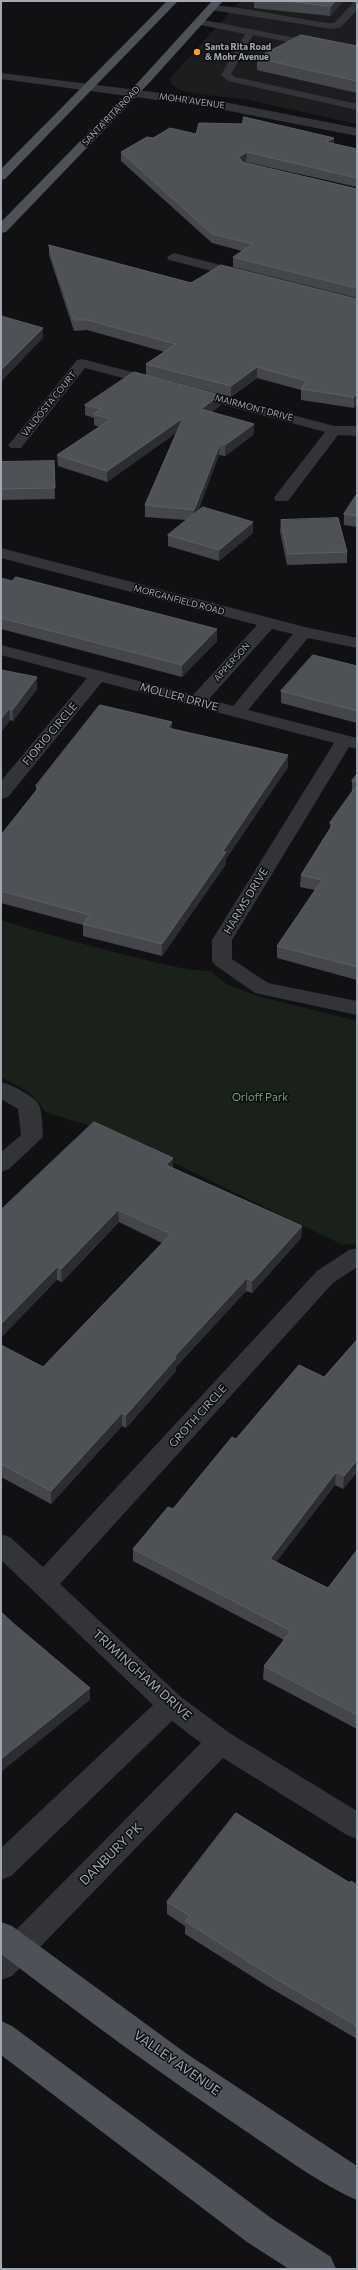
<!DOCTYPE html>
<html>
<head>
<meta charset="utf-8">
<style>
  body { margin:0 }
  #map { position:relative; width:358px; height:2270px; overflow:hidden; background:#111113; font-family:Commissioner,sans-serif }
  canvas { display:block }
  .frame { position:absolute; inset:0; border:2px solid #a2a9b5; pointer-events:none }
</style>
</head>
<body>
<div id="map">
<canvas width="358" height="2270"></canvas>
<div class="frame"></div>
</div>
<script>
const context = document.querySelector('canvas').getContext('2d');
context.lineJoin = 'round';
function fill(path, color) {
  context.fillStyle = color;
  context.fill(path, 'evenodd');
}
function strokePath(path, color, width, dash) {
  context.strokeStyle = color;
  context.lineWidth = width;
  context.lineCap = dash ? 'butt' : 'round';
  context.setLineDash(dash || []);
  context.stroke(path);
}
function write(font, color, halo, rows, align = 'center') {
  context.font = font + ' Commissioner,sans-serif';
  context.lineWidth = 3;
  context.setLineDash([]);
  context.textBaseline = 'middle';
  context.strokeStyle = halo;
  context.fillStyle = color;
  for (const [text, x, y, turn = 0] of rows) {
    context.save();
    context.translate(x, y);
    context.rotate((+turn || 0) * Math.PI / 180);
    context.textAlign = isNaN(turn) ? turn : align;
    if (halo) context.strokeText(text, 0, 0);
    context.fillText(text, 0, 0);
    context.restore();
  }
}
const built = new Path2D(`
  M240,1h117v123l-113,-25 -47,-5 -17,-4 -8,-5 -2,-7z`);
const green = new Path2D(`
  M1,920c43,14 86,25 129,36 27,6 54,15 81,15l15,13 31,12 100,25v222l-14,2 -233,-113 -65,-20c-11,-20 -25,-25 -44,-35z`);
const service = new Path2D(`
  M357,1v9l-16,17 -9,2 -120,-19 -5,-3c9,-7 106,16 125,16l3,-1 19,-20z
  M199,19l158,31v6l-104,-21 -22,39 4,3 122,27v6l-129,-29 -7,-6 24,-41 -49,-10v-4z`);
const minor = new Path2D(`
  M1,73l208,26 148,29v8l-148,-29 -208,-28z
  M174,253l74,19 2,3 -7,4 -74,-19 -2,-3z
  M82,359l81,21 2,3 -7,4 -73,-19 -64,80h-10l-3,-3 3,-3 66,-82z
  M191,388l143,38h23v10l-19,-1 -50,66h-12l-2,-3 2,-3 49,-63 -139,-37 -2,-3z
  M1,548l304,79 52,11v10l-49,-10 -60,72 109,28v11l-8,-2 -117,193v19l36,24 89,18v14l-102,-22 -40,-28 -3,-4v-21l122,-197 -232,-61 -94,115 -7,2v-18l86,-103 -86,-23v-10l192,50 64,-70 -256,-67zM272,629l21,5 -60,72 -24,-7z
  M1,1082c9,2 35,15 38,23 4,9 3,22 4,32l-34,32 -8,3v-20l20,-17 -3,-26 -17,-10z
  M357,1248v19l-24,16 -273,301 121,113 50,37 126,77v28l-10,-4 -124,-77 -211,218 -11,4v-35l200,-202 -29,-22 -161,155 -10,4v-32l152,-143 -152,-145v-26l9,3 33,30 274,-296 32,-21z`);
const primary = new Path2D(`
  M167,1h11l-173,178 -4,1v-11z
  M212,1h11l-73,81 -144,150 -5,1v-11l141,-144z
  M1,1922l11,4 175,128 170,112v34c-36,-15 -80,-48 -113,-70 -83,-56 -164,-115 -243,-176z
  M1,2021l11,5 259,192 60,39 5,12h-47l-42,-27 -246,-187z`);
const wall = new Path2D(`
  M254,1h90l-14,15 -76,-8z
  M357,46v47l-100,-23v-12z
  M196,134l138,4v6l23,5v38l-111,-25 -1,1 112,26v109l-124,-31v-10l9,-6 -30,-8 -91,-82v-9l32,-14z
  M49,245l142,38 166,16v104l-3,5 -53,-8v-10l-44,-12 -26,19 -85,-22v-11l19,-12 -78,-22 -13,1 -25,-76z
  M220,395v11l-9,6 43,12 -1,11 -28,21 -6,-1 -21,56 55,11v11l-34,28 -51,-15v-11l18,-15 -41,-3v-12l31,-72 -69,49 -49,-16 -1,-11 43,-28 -6,-2v-7l-9,-3v-10z
  M54,461l1,38 -54,1v-38z
  M357,494v33l-13,-2v-11z
  M281,520l66,32v11l-60,2 -7,-34z
  M1,578l216,63 -35,36 -181,-48z
  M357,666v57l-76,-20v-12z
  M1,670l36,7v12l-24,32 -3,-1 -9,12z
  M172,729l116,38 -62,92v5l-64,92 -79,-20v-11l-82,-22v-68l35,-44v-5z
  M357,774v206l-80,-22v-12l38,-56 -15,-3 1,-12 29,-47v-5l22,-31v-11z
  M173,1168l129,58 -1,12 -49,55 -6,-2 -70,76v4l-50,57 -4,-2 -71,78 -50,-27v-132l42,22 119,-124 -43,-21 -57,60 -5,-2 -56,-70z
  M357,1340v132l-14,17 -8,-4 -59,77 52,26 29,-38v179l-94,-50 1,-13 20,-26 -151,-79v-12l40,-40 63,-70 88,-62z
  M350,1883l7,2v154l-90,-53 -82,-52v-8l-18,-12v-12z`);
const shadedWall = new Path2D(`
  M335,1h9l-14,15 1,-10z
  M334,138l-1,9 -7,-5z
  M247,152l-1,10 -7,5v-10z
  M43,328v10l-42,44v-12z
  M257,367v11l-26,19v-11z
  M357,393v10l-3,5v-11z
  M220,395v11l-19,14v-11z
  M183,418v10l-76,54v-11z
  M254,424l-1,11 -28,21v-11z
  M220,444l-1,11 -25,66v-11z
  M253,522v11l-34,28v-11z
  M217,629v12l-35,36v-12z
  M37,677v12l-24,32v-12z
  M9,709l1,11 -9,12v-13z
  M172,722v12l-4,-6z
  M288,755v12l-62,92v5l-64,92v-12l61,-93z
  M173,1158v12l-7,-5z
  M118,1210l1,12 -57,60 -1,-13z
  M302,1226l-1,12 -49,55v-12z
  M57,1267v13l-56,58v-14z
  M247,1278l-1,13 -70,76v4l-50,57v-13l48,-58z
  M122,1413v13l-71,78v-13z
  M357,1460v12l-14,17 1,-13z
  M336,1472l-1,13 -66,86 1,-12z
  M90,1688v12l-89,72v-13z`);
const building = new Path2D(`
  M287,1h48l-4,5z
  M301,35l56,11v35l-100,-23z
  M244,117l90,21 -8,4 31,7v29l-110,-26 -8,5 3,5 115,27v99l-124,-31 20,-13 -41,-10 -91,-82 26,-15 6,1 17,-10 26,6 3,-11 43,1z
  M49,245l142,38 30,-18 136,34v94l-3,4 -53,-8 6,-8 -50,-14 -26,19 -85,-22 30,-20 -89,-24h-13z
  M1,316l42,12 -42,42z
  M134,372l86,23 -19,14 53,15 -29,21 -5,-1 -26,66 -49,-5 38,-87 -76,53 -50,-16 54,-36 -18,-5 8,-5 -16,-4z
  M54,461l1,27 -54,1v-27z
  M357,494v22l-13,-2z
  M203,507l50,15 -34,28 -51,-15z
  M338,518l9,34 -59,2 -7,-34z
  M16,577l201,52 -35,36 -181,-47v-40l11,3z
  M313,655l44,11v45l-76,-20z
  M1,670l36,7 -24,32h-4l-8,10z
  M100,705l72,17 -4,6 120,27 -65,96 3,1 -64,92 -79,-20 7,-9 -89,-24v-56l38,-48 -3,-1z
  M357,774v8l-5,-1z
  M357,785v182l-80,-21 45,-66 -21,-5 32,-51 -3,-1z
  M94,1122l79,36 -7,7 136,61 -50,55 -5,-3 -73,79 2,1 -50,57 -4,-2 -71,78 -50,-27v-119l42,22 128,-133 -53,-24 -57,59 -4,-2 -56,57v-114z
  M357,1340v120l-13,16 -8,-4 -66,87 58,29 29,-38v165l-93,-49 27,-35 -158,-82 35,-42 5,2 59,-72 4,2 63,-74 25,12z
  M1,1612l13,12 76,64 -89,71z
  M236,1813l114,70 1,-2 6,4v141l-89,-52 -83,-53 5,-5 -23,-14z`);
const markers = [
  [197,52,4,"#fca020"]
];
const farPoinames = [
  ["Santa Rita Road",205,47],
  ["& Mohr Avenue",205,57]
];
const farStreetnames = [
  ["MOHR AVENUE",192,101,8],
  ["SANTA RITA ROAD",111,116,-46],
  ["VALDOSTA COURT",49,404,-51],
  ["MAIRMONT DRIVE",254,408,15],
  ["MORGANFIELD ROAD",179,600,15],
  ["APPERSON",232,662,-48]
];
const streetNames = [
  ["MOLLER DRIVE",179,697,15],
  ["FIORIO CIRCLE",50,734,-50],
  ["HARMS DRIVE",246,901,-59],
  ["GROTH CIRCLE",198,1416,-48]
];
const parkNames = [
  ["Orloff Park",260,1097]
];
const nearStreetnames = [
  ["TRIMINGHAM DRIVE",142,1675,42],
  ["DANBURY PK",111,1854,-45],
  ["VALLEY AVENUE",177,2063,35]
];
fill(built, '#1d1d20');
fill(green, '#19211a');
fill(service, '#323438');
fill(minor, '#323438');
fill(primary, '#4e5157');
fill(wall, '#44464b');
fill(shadedWall, '#2b2d30');
fill(building, '#4e5156');
strokePath(building, '#5b5f65', 1);
for (const [x, y, r, color] of markers) {
  const dot = new Path2D();
  dot.arc(x, y, r, 0, 2 * Math.PI);
  context.fillStyle = color;
  context.fill(dot);
  strokePath(dot, '#0c0c0e', 1.5);
}
write('bold 9px', '#a2a9b5', '#0c0c0e', farPoinames, 'left');
write('9px', '#a2a9b5', '#0c0c0e', farStreetnames);
write('11px', '#a2a9b5', '#0c0c0e', streetNames);
write('11px', '#78a177', '#0c0c0e', parkNames);
write('13px', '#a2a9b5', '#0c0c0e', nearStreetnames);
</script>
</body>
</html>
